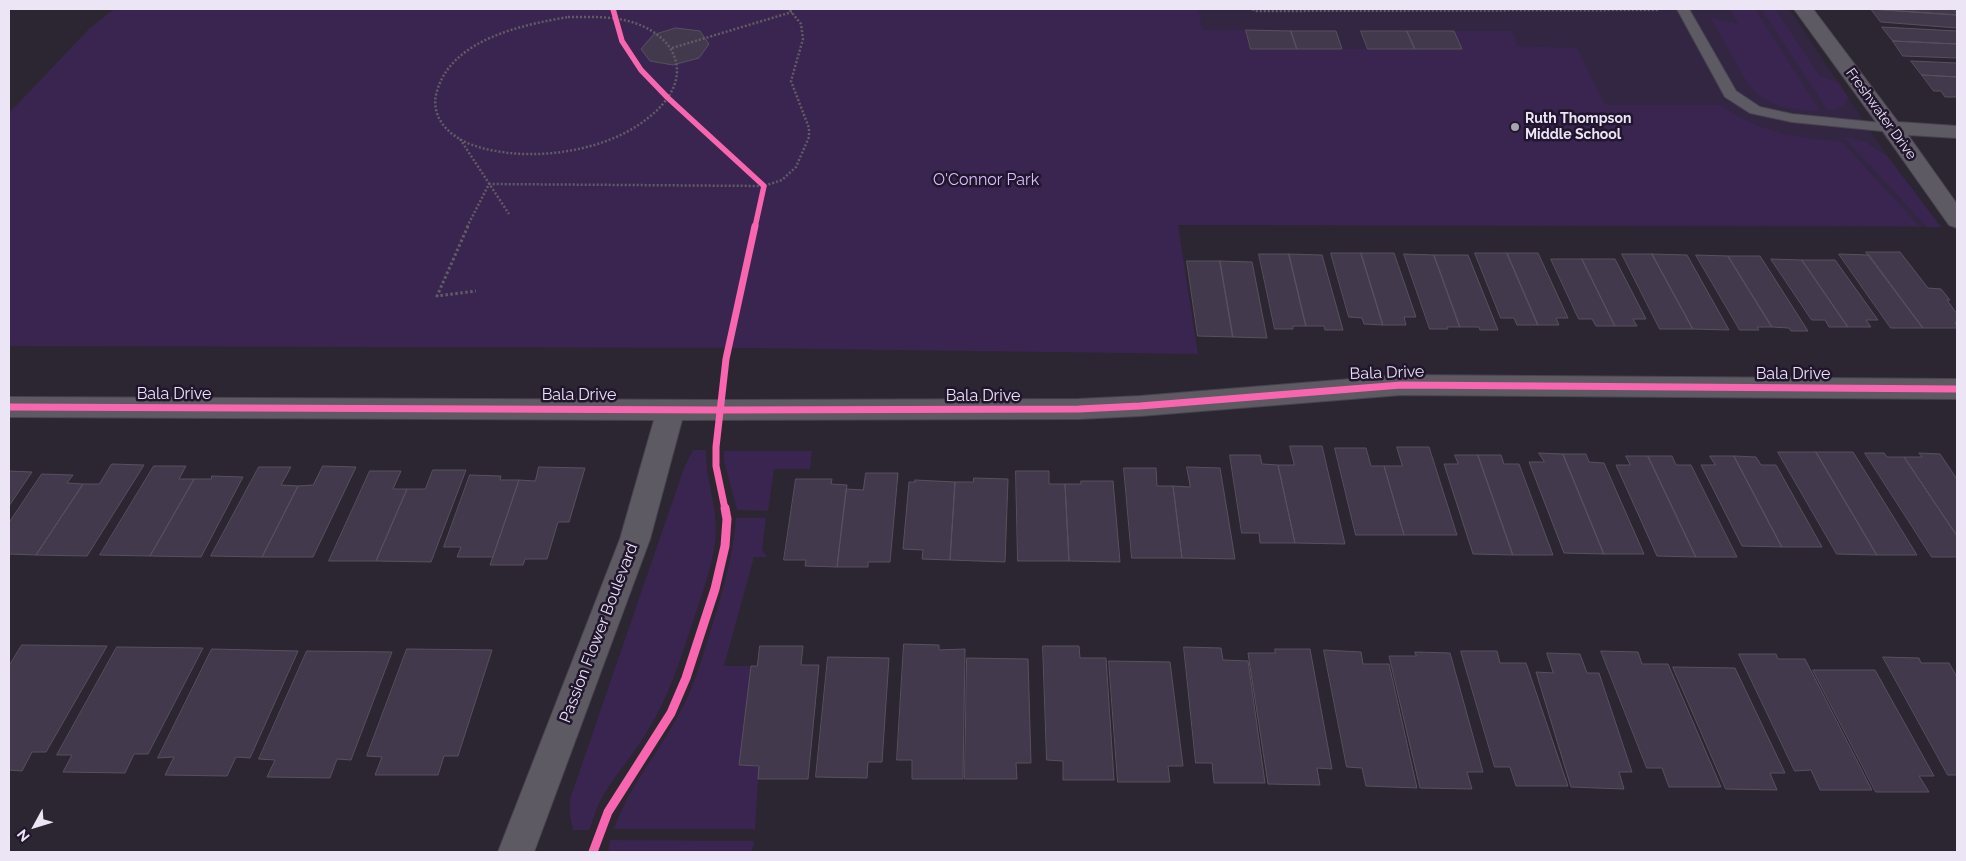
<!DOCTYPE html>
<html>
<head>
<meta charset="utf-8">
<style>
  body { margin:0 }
  #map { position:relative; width:1966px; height:861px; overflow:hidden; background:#2c2632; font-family:Raleway,sans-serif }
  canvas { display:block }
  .frame { position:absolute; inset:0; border:10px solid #ece5f6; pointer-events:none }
  .north { position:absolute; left:10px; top:801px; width:50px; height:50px; -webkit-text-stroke:4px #21162e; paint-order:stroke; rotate:231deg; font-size:14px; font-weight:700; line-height:20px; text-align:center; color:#ece5f6 }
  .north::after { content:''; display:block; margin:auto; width:18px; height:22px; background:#ece5f6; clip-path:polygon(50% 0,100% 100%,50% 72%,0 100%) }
</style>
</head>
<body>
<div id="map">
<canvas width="1966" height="861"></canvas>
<div class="frame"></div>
<div class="north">N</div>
</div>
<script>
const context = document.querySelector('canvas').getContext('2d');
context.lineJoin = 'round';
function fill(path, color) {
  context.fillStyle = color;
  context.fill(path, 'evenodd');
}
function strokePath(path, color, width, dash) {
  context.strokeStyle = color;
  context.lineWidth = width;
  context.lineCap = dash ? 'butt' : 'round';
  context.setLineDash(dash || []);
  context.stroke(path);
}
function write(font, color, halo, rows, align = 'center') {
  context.font = font + ' Raleway,sans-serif';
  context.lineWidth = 5;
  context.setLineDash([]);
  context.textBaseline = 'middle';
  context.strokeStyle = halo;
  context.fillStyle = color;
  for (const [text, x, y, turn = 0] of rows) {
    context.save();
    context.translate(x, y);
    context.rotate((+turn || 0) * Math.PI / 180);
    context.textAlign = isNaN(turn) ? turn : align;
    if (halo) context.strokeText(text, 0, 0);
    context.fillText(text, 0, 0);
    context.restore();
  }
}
const built = new Path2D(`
  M1152,9h637l99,148 53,70 -764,-2z`);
const green = new Path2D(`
  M114,9h1084l5,21h43l5,19h211l-8,-18h58l6,15 59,2 28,57h116c34,26 78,34 120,36l78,85 -741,-1 20,129 -452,-6 -737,-2v-233l80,-84z
  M1730,9h25l65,102c-27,0 -54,-4 -72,-27l-38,-67 28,7z
  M1761,9h14l44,66 20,8 9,14c-4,10 -10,12 -20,14z
  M1843,136l23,6 22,15 53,70h-14z
  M693,450h13c-1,32 14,59 9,93 -4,28 -14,55 -23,81 -12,37 -24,74 -45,108 -15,25 -36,47 -49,73 -3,8 -6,17 -9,25h-16l-3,-14v-17l114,-331z
  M724,451h88l-2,18h-36l-6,42 -31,-1 -13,-49z
  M736,518h30l-4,31 5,8h-13l-30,109h27l-12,99 20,1 -4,63h-141c14,-42 44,-75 65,-115 14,-24 21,-51 30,-78 12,-39 24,-77 27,-118z
  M610,840l144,1 -2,11h-144z`);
const building = new Path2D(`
  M1870,9h84l3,6 -86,-6z
  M1871,9l86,6v13l-76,-6z
  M1882,27l75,4v13l-64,-3z
  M676,28l24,3 9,13 -10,14 -26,7 -23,-4 -9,-12 12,-14z
  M1246,30l45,1 6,18h-46z
  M1291,31h45l6,18h-45z
  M1361,31h46l8,18h-47z
  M1407,31h47l8,18h-47z
  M1893,41l64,3v14l-54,-2z
  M1911,61l46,2v14l-35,-2z
  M1922,75l35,2v20h-12l-4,-6h-7z
  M1866,252h34l28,36 13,1 9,11h-3l10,14v8h-2l2,6h-34z
  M1331,253h30l22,72 -19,-1 -2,-6 -13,-1z
  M1361,253h33l22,64h-12l2,8h-23z
  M1475,253h32l31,72h-21l-3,-7h-13z
  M1507,253h31l30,65h-12l3,7h-21z
  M1259,254h30l17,72h-13v3h-18z
  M1289,254l33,1 21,75h-18l-1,-4h-18z
  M1404,254l30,1 26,72h-13l1,2h-18z
  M1622,254h30l41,75h-33z
  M1652,254l35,1 42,75 -36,-1z
  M1839,254l30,1 54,73h-32z
  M1434,255h34l30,75h-18l-1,-3h-19z
  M1696,255l32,1 44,71h-15l2,3h-19z
  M1728,256h32l48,75h-17l-2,-3 -17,-1z
  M1551,259h31l33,67h-19l-4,-7h-13z
  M1582,259h33l31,60h-13l4,7h-22z
  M1771,259l31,1 46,67h-19l-4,-7h-13z
  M1802,260h33l43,60h-12l5,7h-23z
  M1187,261h33l13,76 -35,-1z
  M1220,261l32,1 15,76 -34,-1z
  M1290,446h32l23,98 -50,-1 -17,-78h16z
  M1397,447h32l28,88h-53l-20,-69h18z
  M1335,448h31l5,18h13l20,69h-48z
  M1778,452h38l61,103 -40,-1z
  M1816,452h37l64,103h-40z
  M1539,453l24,1 41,100 -40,-1 -35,-91h15z
  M1865,453h19l3,4h17l53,79v21h-25z
  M1919,453l21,1 17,25v57l-53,-79h18z
  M1563,454h23l3,8 15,1 40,91h-40z
  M1230,455h30l2,9 16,1 17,78h-35l-1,-10h-17z
  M1455,455h23l35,100 -40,-1 -29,-90h14z
  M1478,455h23l3,9h15l34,91h-40z
  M1626,456h22l48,101 -39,-1 -41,-91h14z
  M1648,456h24l4,9h15l46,92h-41z
  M1710,456h24l48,91 -40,-1 -41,-81h14z
  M1734,456l22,1 5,8h15l46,82h-40z
  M112,464l32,1 -57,91 -51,-1 47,-71h16z
  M154,466h32l-7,13h15l-44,77 -50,-1z
  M323,466l33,1 -43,90h-51l36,-71 15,-1z
  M259,467h32l-10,18 17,1 -36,71 -51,-1z
  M539,467l46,1 -16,54h-11l-11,37h-22l-2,6h-33l29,-85 16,1z
  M1187,467l33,1 15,91 -53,-1 -9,-72 17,1z
  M1124,468h32l1,18h16l9,72h-50z
  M433,470h33l-35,92 -55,-1 31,-72h18z
  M9,471l23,1 -23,34z
  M370,471h31l-8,18h14l-31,72h-47z
  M1016,471h33v13h16l4,77h-51z
  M866,473h32l-8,89h-22v5h-31l9,-78 17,1z
  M42,474l31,1 -6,8 16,1 -47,71 -27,-1v-31z
  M470,475l31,1 -1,4h19l-26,77h-36l4,-10h-17z
  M212,476l31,1 -42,80 -51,-1 44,-77h17z
  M974,478l34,1 -3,83 -55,-2 5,-78h18z
  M796,479h36l-1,5 16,1 -10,82 -32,-1 1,-6h-22z
  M915,480l40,2 -5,78 -28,-1 1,-9 -20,-1 6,-67h6z
  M1081,481h32l7,81 -51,-1 -4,-77h16z
  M904,644l35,1v5l26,-1 -2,130h-51v-19h-15z
  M22,645l85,1 -61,106h-14l-10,19 -13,-1v-104z
  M760,646h43l-2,19h18l-11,114h-50l1,-13 -20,-1 12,-99h6z
  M1043,646h36l1,12h26l8,122h-51v-19l-16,-1z
  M117,647l86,1 -55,106h-14l-9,19 -62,-1 9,-17h-15z
  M1184,647l37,1 2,12 25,1 17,122h-51l-2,-20h-16z
  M212,649l86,2 -48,107 -14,-1 -9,19 -62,-1 9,-18 -16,1z
  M407,649l85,1 -34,106h-14l-6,19h-63l7,-18 -15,-1z
  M1275,649h35l22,120 -15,-1 3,17 -52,-1 -20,-131h27z
  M1324,650l37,2 2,12h26l28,124 -51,-2 -4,-18 -15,-1z
  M307,651l85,1 -41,108 -14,-1 -7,19 -63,-1 8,-17 -16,-1z
  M1461,651h36l3,12h26l42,123h-52l-6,-19h-15z
  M1601,651l37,1 4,12h26l53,123h-52l-7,-19h-15z
  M1415,652l35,1 33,119h-16l5,17 -52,-1 -31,-132h27z
  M1547,653l33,1 7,19h12l33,99h-13l5,17 -53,-2 -35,-115 17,1z
  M1739,654h37l2,5h27l67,131h-52l-9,-20 -16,1z
  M828,657l61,1 -7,104h-14l-1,16 -51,-1z
  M1883,657l36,1 2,5h28l8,14v98h-9z
  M967,658l61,1 3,104h-15l1,16h-52z
  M1109,661l61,1 13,104h-15l2,16h-52z
  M1673,667l62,1 50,105h-15l7,17 -51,-1z
  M1813,670h62l59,106h-15l10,16h-53z`);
const pathFar1 = new Path2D(`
  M1253,9l1,2 404,-1
  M568,17c20,0 40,-1 60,4 49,13 67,55 27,91 -36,34 -98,46 -146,41 -23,-3 -49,-8 -65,-27 -8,-10 -11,-22 -7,-35 15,-52 85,-66 131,-74z
  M672,48l120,-36
  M460,139l49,75
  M467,227l22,-43 275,2 18,-6 14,-13 13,-30v-9l-18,-47 12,-42 -2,-15 -12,-15`);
const path = new Path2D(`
  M468,226l-31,70 39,-5`);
const service = new Path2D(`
  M1677,9h12l47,82 24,16 32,7 100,10 5,1 2,3 -2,3 -5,1 -100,-10 -42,-9 -25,-16z`);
const minor = new Path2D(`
  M1794,9h19l85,113 59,4v12l-49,-3 49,69v24l-8,-3 -65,-92z
  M1401,375l556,4v20l-556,-4 -261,21 -61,3 -397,1 -32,119 -116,313h-36l122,-313 34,-119 -645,-3v-20l711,3 359,-1 61,-3z`);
const cyclewayFar2 = new Path2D(`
  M613,9l9,32 19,29 27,28 96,88 -9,41`);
const cyclewayFar1 = new Path2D(`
  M9,407l711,3 359,-1 61,-3 261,-21 556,4
  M725,509l-9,-43v-19l10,-88 29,-133`);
const cycleway = new Path2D(`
  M593,852l15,-40 63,-99 15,-35 29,-89 10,-43 2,-27 -2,-11`);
const markers = [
  [1515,127,5,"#a9a2b1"]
];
const farStreetnames = [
  ["Freshwater Drive",1881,114,54]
];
const farPoinames = [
  ["Ruth Thompson",1525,119],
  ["Middle School",1525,135]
];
const parkNames = [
  ["O'Connor Park",986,180]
];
const streetNames = [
  ["Bala Drive",1387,373,-2],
  ["Bala Drive",1793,374],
  ["Bala Drive",174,394],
  ["Bala Drive",579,395],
  ["Bala Drive",983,396],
  ["Passion Flower Boulevard",599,633,-69]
];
fill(built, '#332642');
fill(green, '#39254f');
fill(building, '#43394d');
strokePath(building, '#57515d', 1);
strokePath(service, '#48434e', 2);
strokePath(minor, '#48434e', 2);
strokePath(pathFar1, '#615c66', 2.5, [2, 2]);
strokePath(path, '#615c66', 3, [2.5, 2.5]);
fill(service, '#5e5a64');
fill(minor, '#5e5a64');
strokePath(cyclewayFar2, '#f766af', 5.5);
strokePath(cyclewayFar1, '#f766af', 7);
strokePath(cycleway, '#f766af', 9);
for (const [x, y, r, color] of markers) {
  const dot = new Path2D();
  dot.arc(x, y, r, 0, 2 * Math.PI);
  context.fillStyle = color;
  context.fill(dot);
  strokePath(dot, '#21162e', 2);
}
write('14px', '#ece5f6', '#21162e', farStreetnames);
write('bold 14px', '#ece5f6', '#21162e', farPoinames, 'left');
write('16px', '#d8befb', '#21162e', parkNames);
write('16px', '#ece5f6', '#21162e', streetNames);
</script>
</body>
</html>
